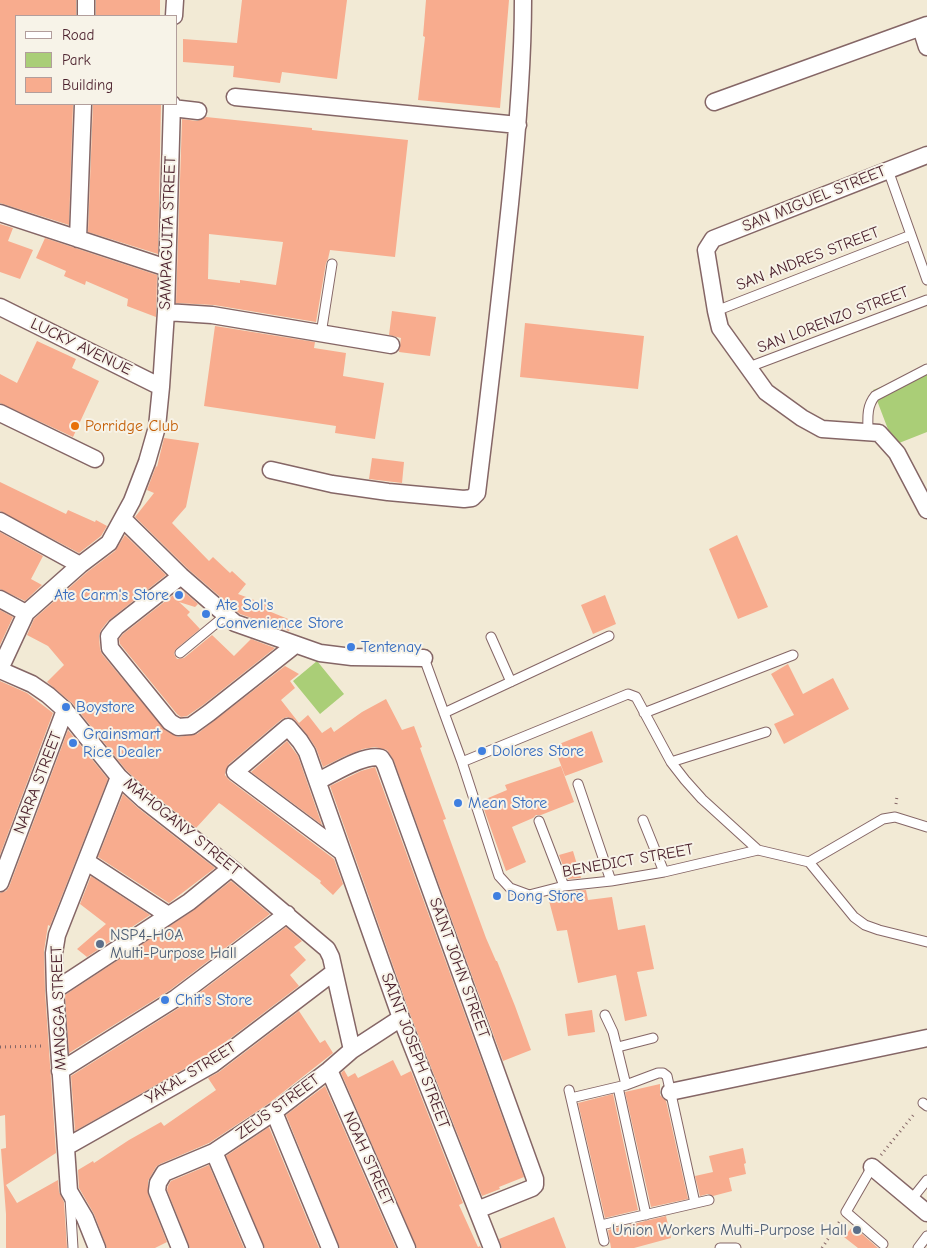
<!DOCTYPE html>
<html>
<head>
<meta charset="utf-8">
<style>
  body { margin:0 }
  #map { position:relative; width:927px; height:1248px; overflow:hidden; background:#f2ead5; font-family:"Comic Neue",sans-serif }
  canvas { display:block }
  .legend { position:absolute; left:15px; top:15px; width:162px; height:90px; box-sizing:border-box; background:#f7f3e8; border:1px solid #b29e9c; margin:0; padding:6px 9px; list-style:none; font-size:15px; color:#4a1f2b }
  .legend li { display:flex; align-items:center; gap:10px; height:25px }
  .legend b { width:25px; border:1px solid #b29e9c }
</style>
</head>
<body>
<div id="map">
<canvas width="927" height="1248"></canvas>
<ul class="legend">
<li><b style="height:6px;background:#fff"></b>Road</li>
<li><b style="height:14px;background:#aace77"></b>Park</li>
<li><b style="height:14px;background:#f8ac8e"></b>Building</li>
</ul>
</div>
<script>
const context = document.querySelector('canvas').getContext('2d');
context.lineJoin = 'round';
function fill(path, color) {
  context.fillStyle = color;
  context.fill(path, 'evenodd');
}
function strokePath(path, color, width, dash) {
  context.strokeStyle = color;
  context.lineWidth = width;
  context.lineCap = dash ? 'butt' : 'round';
  context.setLineDash(dash || []);
  context.stroke(path);
}
function write(font, color, halo, rows, align = 'center') {
  context.font = font + ' "Comic Neue",sans-serif';
  context.lineWidth = 4;
  context.setLineDash([]);
  context.textBaseline = 'middle';
  context.strokeStyle = halo;
  context.fillStyle = color;
  for (const [text, x, y, turn = 0] of rows) {
    context.save();
    context.translate(x, y);
    context.rotate((+turn || 0) * Math.PI / 180);
    context.textAlign = isNaN(turn) ? turn : align;
    if (halo) context.strokeText(text, 0, 0);
    context.fillText(text, 0, 0);
    context.restore();
  }
}
const green = new Path2D(`
  M927,369v63l-33,13 -21,-55z
  M317,661l27,33 -24,20 -27,-33z`);
const building = new Path2D(`
  M0,0h76v16h-60v88h57l-4,121 -69,-22z
  M96,0h64v16h-64z
  M242,0h105l-10,79 -55,-7 -2,11 -47,-6 1,-11 -51,-4v-23l54,4z
  M426,0h83l-9,108 -82,-8 7,-63 -2,-1z
  M93,104h68l-3,150 -70,-22z
  M206,117l106,11v2l96,10 -13,117 -65,-7 -2,9 -2,4 -10,59 -102,-17 -38,-2 6,-184 15,2zM209,234l74,8 -7,43 -36,-5v3l-32,-4z
  M0,224l13,4 -5,13 25,9 -13,29 -20,-7z
  M45,238l112,37 -1,42 -29,-11 1,-7 -42,-18 -1,4 -21,-9 2,-5 -30,-13z
  M392,311l44,6 -6,39 -31,-4 2,-14 -12,-3z
  M525,323l119,13 -6,53 -118,-12z
  M215,326l100,16 -1,6 32,5 -3,23 41,7 -9,56 -40,-6 1,-7 -132,-20z
  M37,341l39,18 -4,9 27,13 -26,56 -73,-34v-29l17,9z
  M164,438l35,5 -13,64 -14,16 37,38 4,-4 17,16 2,-2 14,13 -8,10 35,13 -2,5 22,9 -4,10 -49,-17 -52,-45 -53,-52 19,-24 -7,-3 9,-24 1,1z
  M372,458l32,4 -2,21 -33,-4z
  M0,482l66,32 2,-4 27,12 1,-2 11,6 -6,10 -22,17 -79,-42z
  M0,532l43,24 -12,23 11,6 -17,16 -25,-12z
  M125,535l41,40 -58,46 -7,9 -2,6 1,13 2,5 63,76 13,7 19,-3 88,-68 14,8 -9,7 5,7 -14,12 18,23 9,-8 14,18 9,-6 3,5 28,-20 24,-13 16,31 12,-4 8,21 -2,1 26,71 -3,1 17,47 26,71 10,23h1l18,45 16,44 -28,11 -109,-300 -7,-11 -12,-3 -12,2 -18,7 -22,11 -7,-19 -8,-12 -13,-16 -8,-3 -5,2 -53,45 -3,5 -1,6 4,5 105,79 9,25 -10,11 -13,-12 1,-2 -99,-76 -3,-2 -23,25 -46,-36 -24,-22 -53,-66 -26,-22 17,-17 -16,-19 -21,-11 7,-16 52,-46 29,-22z
  M737,535l31,72 -30,12 -29,-70z
  M181,589l17,15 -3,3 -16,-5 11,10 -3,3 13,14 -24,20 -2,5 3,5 7,-1 28,-23 22,21 17,-17 24,9 -72,57 -16,11 -6,1 -4,-3 -57,-70 -1,-5 4,-5z
  M605,595l11,29 -23,10 -12,-29z
  M0,610l13,7 -13,28z
  M788,664l15,30 30,-16 16,31 -65,35 -10,-20 20,-9 -23,-41z
  M0,681l27,12 26,20 -53,142z
  M68,730l40,49 -58,147 -2,-1 -4,26 1,40 11,162 -50,32 11,18 41,-23 1,12 5,10 3,46h-61v-34l-5,-65 5,-1 -1,-33 -5,1v-223l6,-2 3,-4z
  M592,731l11,31 -38,14 -11,-30z
  M287,741l11,15 24,69 -71,-53z
  M561,766l13,36 -33,13h-5l-3,3 -21,9 14,35 -20,9 -25,-70 26,-11 -2,-5z
  M375,767l149,410 -25,10 1,2 -18,7 -72,-182 -80,-228 31,-15z
  M123,794l15,14 77,60 -46,35 -71,-46z
  M573,851l8,27 -13,1 -9,-24z
  M91,876l59,39 -63,42 -10,-8 29,-25 -26,-20z
  M231,881l39,33 -100,76 -101,63 -4,-58 129,-85z
  M586,890l2,10 24,-3 6,33 27,-5 9,44 -17,3 10,44 -22,5 -9,-46 -38,8 -11,-53 -10,1 -9,-34 17,-5z
  M286,927l16,14 -8,6 12,13 -16,15 9,11 -92,70 -132,75 -4,-55 111,-70z
  M592,1010l3,22 -27,4 -3,-22z
  M299,1011l21,32 5,-3 8,13 -65,51 -59,39 -49,21 -4,3 -8,14v13l19,48 -12,6h-48l-13,-34 -15,-26 -1,-18 15,-9 1,2 35,-23 32,-18 3,4 52,-36 -8,-12 11,-6z
  M393,1060l8,16 10,-5 52,132 -4,2 19,42 2,-1 1,2h-64l-76,-175 3,-3 4,7 7,-4 3,5z
  M660,1084v11l6,6 22,98 -37,8 -26,-115z
  M325,1086l71,162h-56l-54,-133z
  M613,1094l25,116 -33,8 -27,-115z
  M269,1127l50,121h-54l-39,-92z
  M743,1148l3,15 -2,1 2,10 -17,4 3,13 -19,5 -5,-2 -8,2 -5,-20 18,-4 -4,-16z
  M209,1165l35,83h-54l-23,-58 1,-4 3,-5z
  M666,1216l5,22 -37,10h-23l-3,-18z
  M554,1217l12,31h-64l-3,-9z
  M853,1226l25,22h-20l-14,-11z`);
const path = new Path2D(`
  M896,804l1,-8
  M0,1047l42,-1
  M881,1155l34,-42
  M822,1248l18,-27`);
const service = new Path2D(`
  M888,170l39,110
  M716,311l195,-76
  M321,334l11,-70
  M749,367l178,-67
  M868,432c0,-13 -2,-25 7,-36l52,-27
  M491,637l20,45
  M180,653l46,-38
  M424,658l38,104 37,114 11,12 19,7 35,-9 47,-5 53,-9 94,-22
  M444,713l165,-77
  M644,713l149,-58
  M462,762l166,-68 8,3 35,65 14,18 17,19 56,51 51,12 45,55 11,8 14,5 48,12
  M671,762l95,-30
  M578,784l33,97
  M643,820l21,52
  M539,821l25,65
  M809,862l74,-43 12,-2 32,10
  M605,1015l8,17 13,53
  M618,1047l35,-9
  M618,1087l28,128
  M569,1090l35,151
  M571,1098l55,-13 32,-12h5l4,3 28,127
  M923,1103l4,3
  M872,1167l-26,45 37,32
  M70,1198l3,50
  M911,1200l16,-20
  M601,1225l108,-25
  M720,1248h16
  M918,1248l9,-12`);
const minor = new Path2D(`
  M86,16v-16
  M174,16l1,-16
  M921,28l6,19
  M235,97l283,28
  M714,102l213,-77
  M172,108l26,3
  M927,155l-214,84 -7,11 10,61 4,17 46,64 36,26 20,11 57,4 18,20 30,57
  M0,213l167,55
  M78,239l5,-135
  M0,307l161,80
  M166,312l46,3 179,30
  M0,413l95,46
  M271,470l61,14 56,8 76,7 8,-1 5,-5c12,-97 23,-193 33,-289 7,-68 13,-136 13,-204
  M123,519l58,57 54,47 85,30 32,4 72,1
  M0,521l80,44
  M181,576l-65,51 -7,9 1,12 60,74 8,5 13,-1 18,-13 86,-68
  M0,599l26,14
  M0,669l26,-56 54,-48 29,-22 23,-42 15,-39 10,-35 4,-40 5,-75 6,-208
  M0,670l32,14 16,11 17,15 54,67 25,23 87,68 96,81 4,8 21,93
  M318,781c15,-7 47,-28 63,-23l4,6 150,415v6l-3,3 -55,22
  M342,852l-107,-80 53,-45 12,14 7,11 94,266 91,230
  M87,862l81,53
  M0,883l65,-173
  M55,990l134,-88 42,-34
  M329,1070l78,178
  M60,1071l116,-73 111,-84
  M670,1092l257,-54
  M274,1112l56,136
  M66,1147l147,-83 121,-92
  M214,1152l41,96
  M872,1167l55,46
  M97,1248l-12,-30 -16,-27 -14,-201 -1,-37 3,-18 62,-158
  M180,1248l-23,-57 1,-8 6,-10 50,-21 60,-40 55,-42 23,-20 49,-32`);
const markers = [
  [75,426,5,"#e8710a"],
  [179,595,5,"#3f7fe0"],
  [206,614,5,"#3f7fe0"],
  [351,647,5,"#3f7fe0"],
  [66,707,5,"#3f7fe0"],
  [73,743,5,"#3f7fe0"],
  [482,751,5,"#3f7fe0"],
  [458,803,5,"#3f7fe0"],
  [497,896,5,"#3f7fe0"],
  [100,944,5,"#5c6f8a"],
  [165,1000,5,"#3f7fe0"],
  [857,1230,5,"#5c6f8a"]
];
const streetNames = [
  ["SAN MIGUEL STREET",814,199,-22],
  ["SAMPAGUITA STREET",168,233,-88],
  ["SAN ANDRES STREET",808,259,-21],
  ["SAN LORENZO STREET",833,320,-21],
  ["LUCKY AVENUE",81,347,26],
  ["NARRA STREET",38,783,-69],
  ["MAHOGANY STREET",182,827,39],
  ["BENEDICT STREET",628,861,-10],
  ["SAINT JOHN STREET",459,968,70],
  ["MANGGA STREET",59,1008,-92],
  ["SAINT JOSEPH STREET",415,1051,69],
  ["YAKAL STREET",191,1073,-32],
  ["ZEUS STREET",278,1107,-36],
  ["NOAH STREET",368,1159,66]
];
const foodNames = [
  ["Porridge Club",85,426]
];
const shopNames = [
  ["Ate Carm's Store",169,595,"right"],
  ["Ate Sol's",216,605],
  ["Convenience Store",216,623],
  ["Tentenay",361,647],
  ["Boystore",76,707],
  ["Grainsmart",83,734],
  ["Rice Dealer",83,752],
  ["Dolores Store",492,751],
  ["Mean Store",468,803],
  ["Dong Store",507,896],
  ["Chit's Store",175,1000]
];
const serviceNames = [
  ["NSP4-HOA",110,935],
  ["Multi-Purpose Hall",110,953],
  ["Union Workers Multi-Purpose Hall",847,1230,"right"]
];
fill(green, '#aace77');
fill(building, '#f8ac8e');
strokePath(service, '#856666', 11);
strokePath(minor, '#856666', 19);
strokePath(path, '#856666', 3, [1, 4]);
strokePath(service, '#fff', 9);
strokePath(minor, '#fff', 16);
for (const [x, y, r, color] of markers) {
  const dot = new Path2D();
  dot.arc(x, y, r, 0, 2 * Math.PI);
  context.fillStyle = color;
  context.fill(dot);
  strokePath(dot, '#f7f3e8', 2);
}
write('16px', '#4a1f2b', '#f7f3e8', streetNames);
write('16px', '#c56008', '#f7f3e8', foodNames, 'left');
write('16px', '#366cbe', '#f7f3e8', shopNames, 'left');
write('16px', '#4e5e75', '#f7f3e8', serviceNames, 'left');
</script>
</body>
</html>
